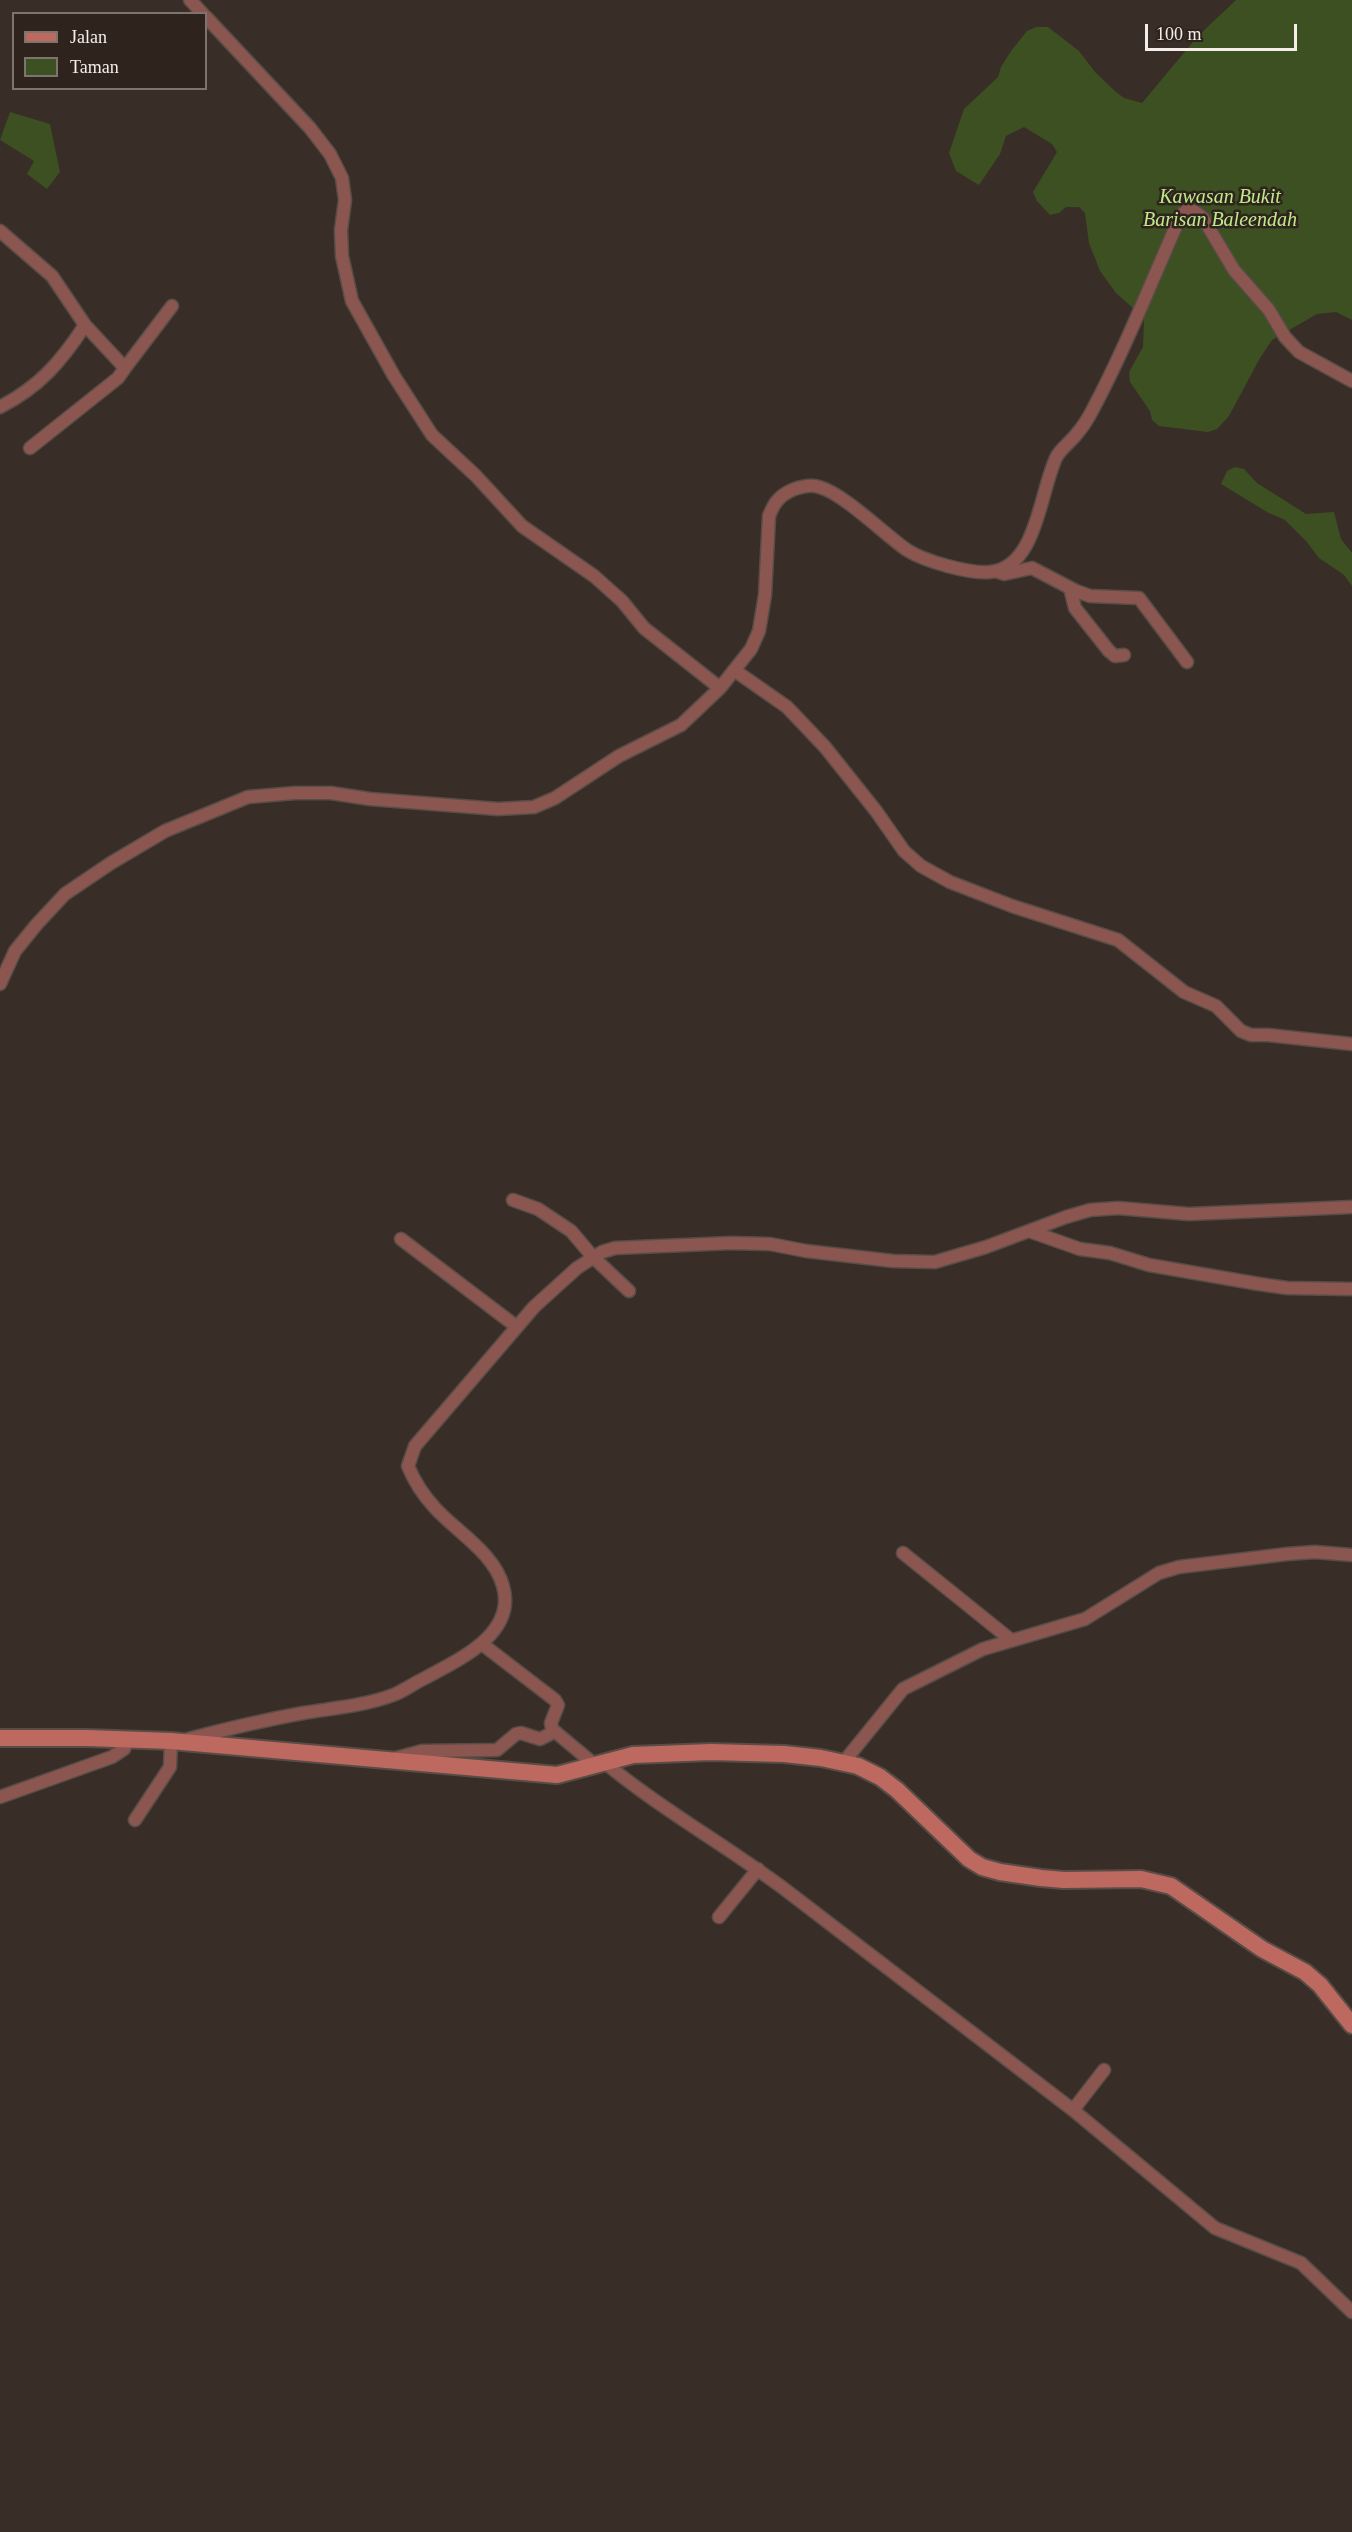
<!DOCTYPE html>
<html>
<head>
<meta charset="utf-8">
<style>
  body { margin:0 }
  #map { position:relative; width:1352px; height:2532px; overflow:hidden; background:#392d27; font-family:Georgia,serif }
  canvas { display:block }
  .legend { position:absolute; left:12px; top:12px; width:195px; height:78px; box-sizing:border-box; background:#2e241d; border:2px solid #7d746f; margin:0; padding:8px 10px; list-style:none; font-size:18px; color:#f4ede9 }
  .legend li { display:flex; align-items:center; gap:12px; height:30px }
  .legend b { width:30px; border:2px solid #7d746f }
  .scale { position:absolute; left:1145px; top:24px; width:152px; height:27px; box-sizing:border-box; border:3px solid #f4ede9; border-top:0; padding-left:8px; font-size:18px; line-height:21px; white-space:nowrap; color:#f4ede9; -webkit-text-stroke:4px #2e241d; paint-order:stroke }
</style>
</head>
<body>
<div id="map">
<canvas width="1352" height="2532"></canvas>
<ul class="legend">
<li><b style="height:8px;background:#bd695f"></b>Jalan</li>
<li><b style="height:16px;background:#3c5022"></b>Taman</li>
</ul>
<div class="scale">100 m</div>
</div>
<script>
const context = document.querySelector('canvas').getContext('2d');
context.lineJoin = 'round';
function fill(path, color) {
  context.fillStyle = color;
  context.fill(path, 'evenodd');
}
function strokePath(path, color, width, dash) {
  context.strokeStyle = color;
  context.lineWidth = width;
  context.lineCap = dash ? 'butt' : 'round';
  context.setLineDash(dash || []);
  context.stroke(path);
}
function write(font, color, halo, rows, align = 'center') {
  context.font = font + ' Georgia,serif';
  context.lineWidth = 5;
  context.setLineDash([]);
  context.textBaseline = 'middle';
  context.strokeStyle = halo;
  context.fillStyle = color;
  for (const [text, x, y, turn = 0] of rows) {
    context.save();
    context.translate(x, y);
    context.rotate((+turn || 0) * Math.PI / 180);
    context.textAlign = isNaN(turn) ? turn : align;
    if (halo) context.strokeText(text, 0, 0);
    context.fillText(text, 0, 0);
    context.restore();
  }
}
const green = new Path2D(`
  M1236,0h116v320l-16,-8 -19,2 -45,26 -12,18 -31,58 -12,13 -9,3 -49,-6 -7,-6 -2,-9 -20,-29 -1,-10 14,-25 1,-29 -28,-25 -16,-22 -11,-28 -4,-30 -6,-6h-13l-7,6 -9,2 -13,-14 -4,-9 24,-40 -5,-8 -28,-17 -18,9 -6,18 -21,31 -23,-14 -7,-18 15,-44 34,-32 3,-10 10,-16 16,-20 9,-4h12l31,24 16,21 21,20 8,6 18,5 56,-67z
  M10,112l40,12 10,48 -13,17 -20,-15 7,-13 -34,-21z
  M1235,467l9,2 13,14 49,31 28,-2 7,27 11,14v33l-8,-11 -25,-17 -13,-17 -21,-21 -18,-8 -46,-28 6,-13z`);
const street = new Path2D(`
  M190,0l13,14
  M206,17l104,111 20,26 12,24 3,22 -4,30 1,26 10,45 42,75 38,59 44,41 46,50 72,50 28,25 22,27 76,60
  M0,231l52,45 33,49 40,43 -7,10 -88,70
  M125,368l47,-62
  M0,407c39,-20 61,-45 85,-82
  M996,571l8,3 28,-6 44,23 14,5 49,2 48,64
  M1070,588l5,20 34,43 6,5 9,-1
  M734,670l53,37 38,40 51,64 28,40 17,15 29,16 62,24 106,34 66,52 32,14 25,25 10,4h17l84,9
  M0,984l15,-33 22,-27 28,-30 46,-31 54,-32 83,-34 47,-4h36l39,6 128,10 36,-2 21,-9 64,-42 62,-31 39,-37 31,-39 8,-18 6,-36 4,-79c5,-13 10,-20 23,-26 8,-3 18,-6 27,-3 24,6 65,47 88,63 17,11 62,24 83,22 48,-4 50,-84 67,-116 5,-8 12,-13 18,-20 7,-8 13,-17 18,-27 33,-62 59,-129 88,-194l6,-5 7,1 9,7 31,52 35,40 16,27 14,15 53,29
  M513,1200l25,9 33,22 22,26 36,34
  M1029,1231l51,18 30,4 39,12 110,19 28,4 65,1
  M401,1239l116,88
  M903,1553l108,87
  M482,1644l73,56 3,5 -7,18 1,6 43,36
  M188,1739c38,-10 77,-19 115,-26 30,-5 61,-7 90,-18 11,-4 21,-12 32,-17 33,-18 92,-44 78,-92 -9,-33 -46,-54 -68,-78 -11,-12 -21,-27 -27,-42l7,-20 119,-139 43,-39 25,-16 13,-4 116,-5 39,1 36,7 87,10 42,1 51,-15 80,-30 24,-7 28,-2 71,6 163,-7
  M396,1758l26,-7 75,-1 19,-16 5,-1 19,6 14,-7
  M604,1762c58,48 123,84 183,129l286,219 142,118 86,35 51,49
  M843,1763l60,-74 80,-40 102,-30 74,-46 20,-6 108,-13 28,-2 37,3
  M0,1797l112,-40 12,-8 4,-10
  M135,1820l35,-53 1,-26
  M719,1917l39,-48
  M1073,2110l31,-40`);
const secondary = new Path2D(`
  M0,1738h87l84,3 386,34 76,-20 78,-3 73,2 37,4 37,8 22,11 17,13 72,69 13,8 18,5 41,6 23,2 77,-1 30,7 91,63 43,23 15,13 32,40`);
const parkNames = [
  ["Kawasan Bukit",1220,198],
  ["Barisan Baleendah",1220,221]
];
fill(green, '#3c5022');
strokePath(street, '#574c46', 15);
strokePath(secondary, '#574c46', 20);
strokePath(street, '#8b564f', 12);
strokePath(secondary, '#bd695f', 16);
write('italic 20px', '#bfea8a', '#2e241d', parkNames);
</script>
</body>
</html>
